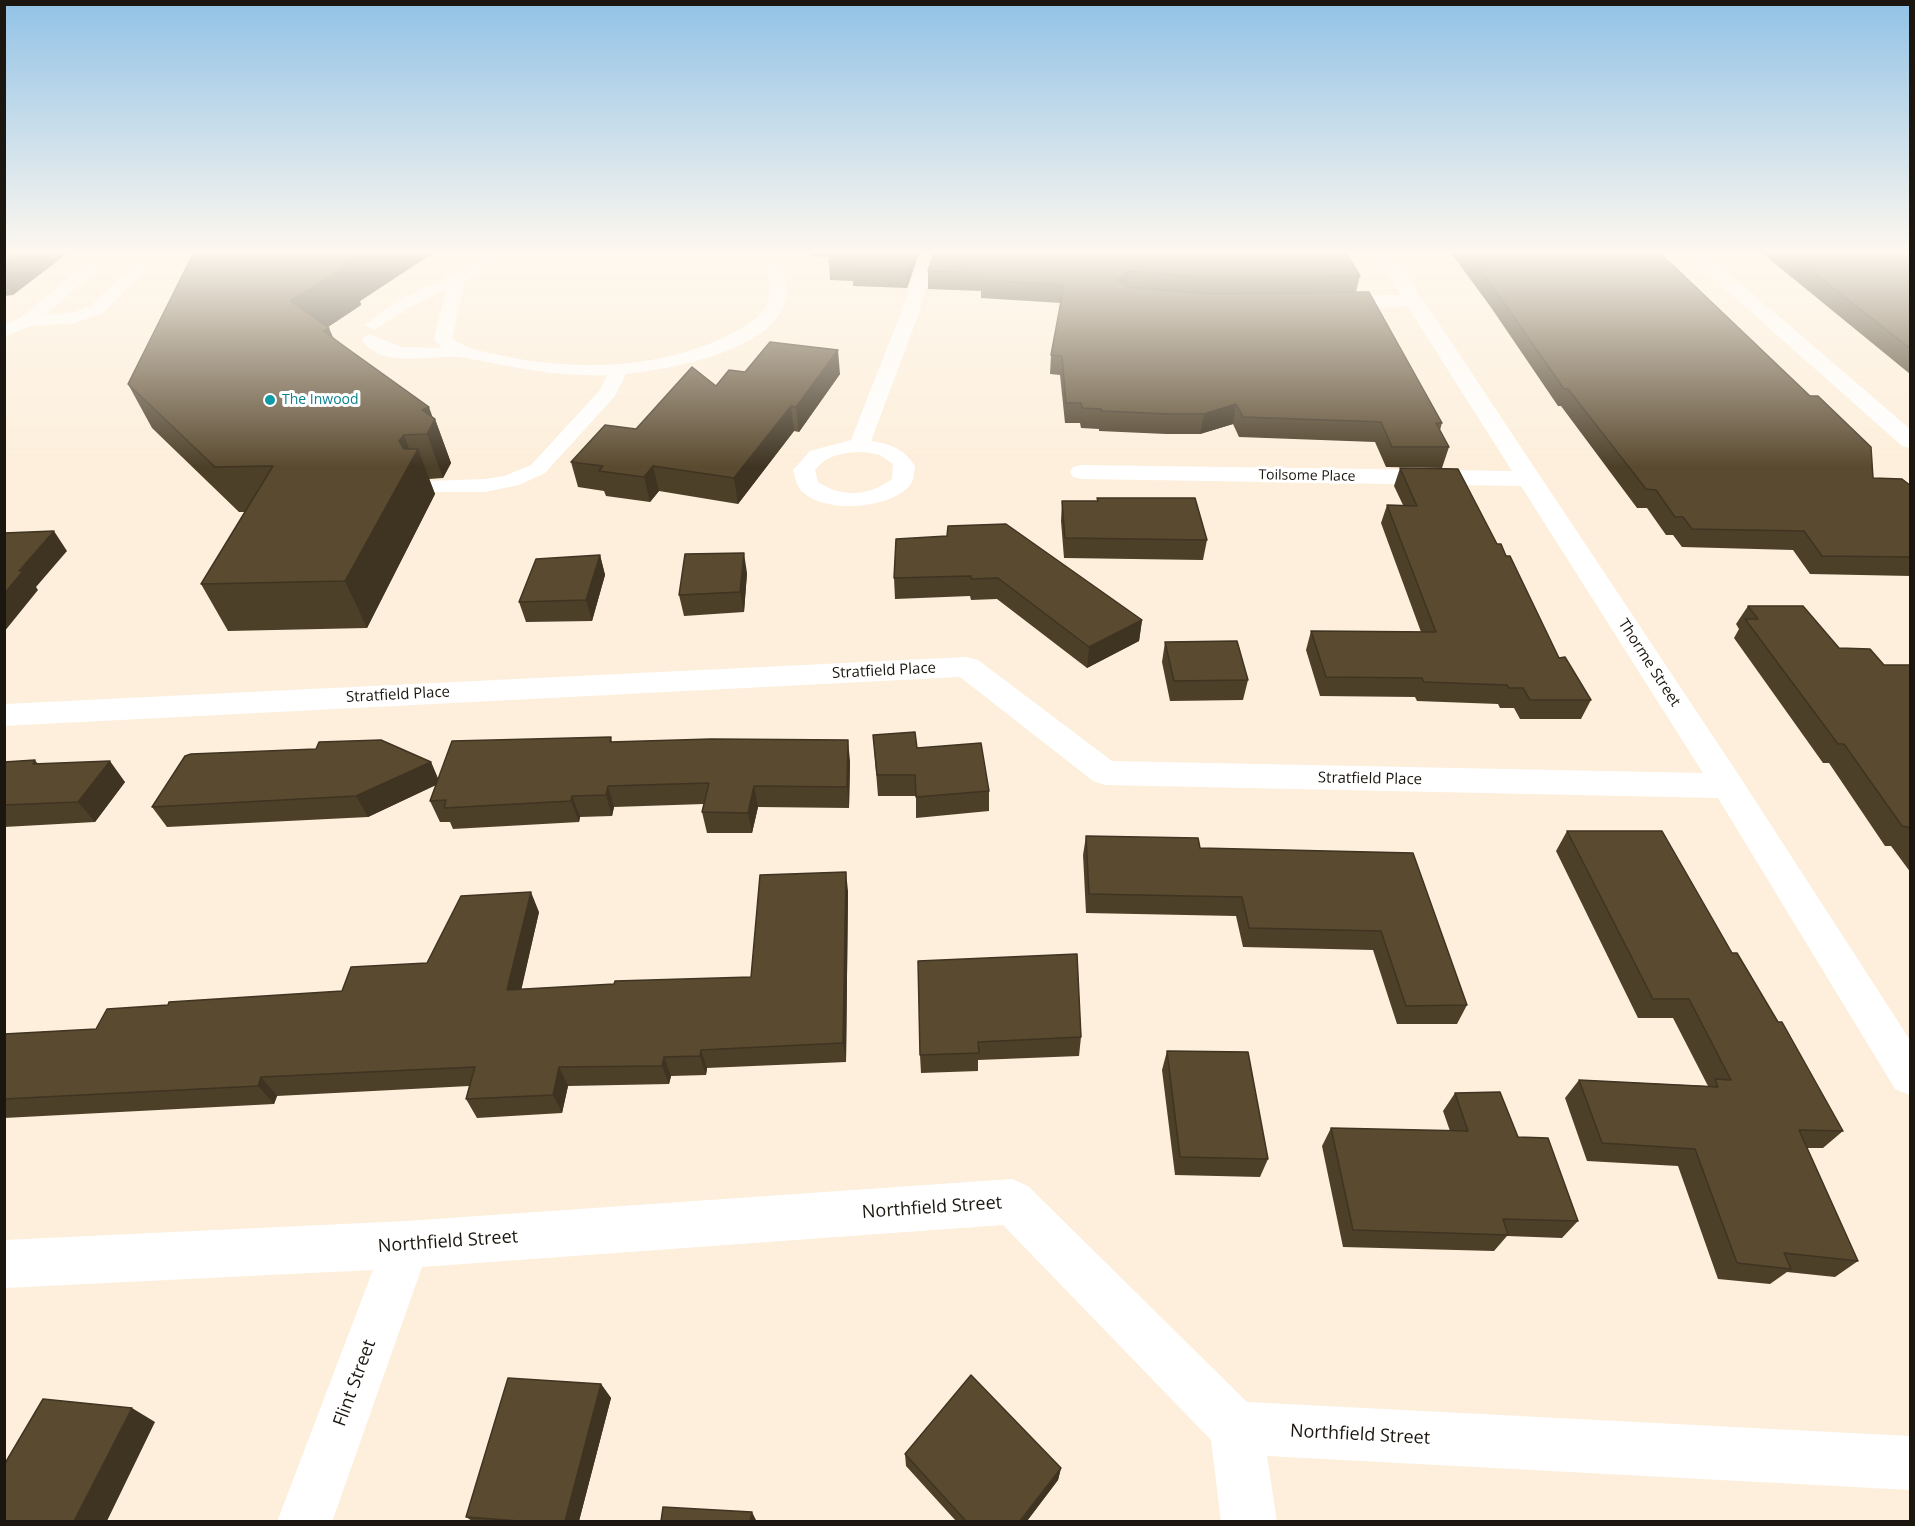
<!DOCTYPE html>
<html>
<head>
<meta charset="utf-8">
<style>
  body { margin:0 }
  #map { position:relative; width:1915px; height:1526px; overflow:hidden; background:#fdefdb; font-family:"Open Sans",sans-serif }
  canvas { display:block }
  .frame { position:absolute; inset:0; border:6px solid #1b160f; pointer-events:none }
</style>
</head>
<body>
<div id="map">
<canvas width="1915" height="1526"></canvas>
<div class="frame"></div>
</div>
<script>
const context = document.querySelector('canvas').getContext('2d');
context.lineJoin = 'round';
function fill(path, color) {
  context.fillStyle = color;
  context.fill(path, 'evenodd');
}
function strokePath(path, color, width, dash) {
  context.strokeStyle = color;
  context.lineWidth = width;
  context.lineCap = dash ? 'butt' : 'round';
  context.setLineDash(dash || []);
  context.stroke(path);
}
function write(font, color, halo, rows, align = 'center') {
  context.font = font + ' "Open Sans",sans-serif';
  context.lineWidth = 6;
  context.setLineDash([]);
  context.textBaseline = 'middle';
  context.strokeStyle = halo;
  context.fillStyle = color;
  for (const [text, x, y, turn = 0] of rows) {
    context.save();
    context.translate(x, y);
    context.rotate((+turn || 0) * Math.PI / 180);
    context.textAlign = isNaN(turn) ? turn : align;
    if (halo) context.strokeText(text, 0, 0);
    context.fillText(text, 0, 0);
    context.restore();
  }
}
const lane = new Path2D(`
  M98,253h18l-71,62 27,-2 19,-8 55,-52h17l-60,60 -28,10 -45,3 -26,11v-12l17,-8z
  M488,253h20l-43,28 -13,57c14,12 34,14 51,18 77,16 162,13 232,-24 13,-7 28,-16 33,-30 6,-16 -2,-34 -9,-49h16c7,13 14,29 11,45 -10,53 -117,71 -160,76l-11,22 -70,77 -26,12 -34,7h-64l-3,-5 3,-5 8,-1 56,-2 19,-3 27,-11 69,-75 7,-15c-52,2 -91,-8 -141,-17 -33,-6 -82,14 -105,-19l9,-5 31,13 41,1 -8,-9 12,-49 -38,18 -34,22 -9,-5 31,-24 55,-25z
  M921,253h16l-19,62 -47,126c20,3 33,8 44,25 -1,6 -1,13 -4,18 -19,26 -92,31 -112,4 -3,-5 -4,-12 -6,-18l17,-19 41,-11 49,-125zM865,452l15,3 13,9 -1,15c-22,17 -51,19 -74,3l-3,-12c12,-16 31,-18 50,-18z`);
const street = new Path2D(`
  M1374,253h18l348,524 170,263v55l-15,-6 -177,-291 -613,-13 -12,-4 -133,-104 -956,49v-22l963,-47 11,3 134,101 591,12 -182,-287 -439,-7 -9,-2 -3,-5 3,-5 9,-2 430,6 -104,-164 -77,1 -10,-6 10,-6 70,-1z
  M1685,253h20l205,176v19l-8,-2z
  M1012,1179l16,7 219,216 663,34v54l-643,-34 10,66h-56l-10,-82 -208,-215 -581,42 -90,255h-55l96,-252 -369,18v-48l402,-19z`);
const wall = new Path2D(`
  M4,253l9,42 -9,1z
  M197,253h236l-73,48 1,4 -33,22 5,10 102,82 16,44 -8,15 -14,1 6,15 -68,134 -139,3 -27,-47 44,-72h-6l-87,-84 -24,-44z
  M810,253h109l-12,35 -54,-2v-5l-23,-1 -1,-23 -18,-1z
  M934,253l426,23 -4,16 86,131 -2,7 9,17 -7,21 -56,-1 -11,-25 -136,-5 -6,-13 -33,10h-34l-67,-3v-2l-18,-1 -1,-5h-15l-5,-48 -10,-1 1,-19 10,-52 -80,-5v-7l-53,-2v-18z
  M1451,253h209l213,225 38,8v90l-101,-2 -17,-24 -111,-3 -9,-12h-7l-19,-27h-10l-76,-102h-3l-68,-100z
  M1762,253h149v121h-1z
  M745,372l95,2 -41,58 -5,-1 -56,73 -79,-13 -9,11 -44,-6 -2,-5 -26,-4 -7,-25 65,-33 80,-43z
  M1400,468l97,76 9,12 53,102 32,42 -10,19h-61l-6,-11h-14l-2,-4 -81,-3 -2,-4 -95,-1 -14,-46 5,-19 110,1 -40,-109 6,-18h16l-9,-19z
  M1097,498l110,42 -4,20 -139,-2 -3,-37 1,-20h35z
  M896,539l246,81 -3,21 -52,27 -90,-69 -26,1 -1,-4 -75,3 -1,-21z
  M600,555l5,20 -13,46 -66,1 -7,-20z
  M747,573l-3,39 -60,4 -5,-21z
  M1748,606l91,42 45,17h27v208l-20,-27h-6l-56,-83h-6l-89,-125 5,-9 -3,-5z
  M1165,642l83,38 -5,20 -73,1 -8,-39z
  M873,735l44,13 72,43v20l-73,7v-22h-38z
  M611,737l1,5 238,19 -1,47 -91,-1 -6,26h-45l-5,-21 2,-8 -90,3 -2,9 -32,1 -1,5 -126,7 -3,-7h-10l-10,-21 6,-16 -68,32 -201,10 -15,-20 279,-45 7,17z
  M35,760l3,4 87,18 -30,40 -91,5v-65z
  M1567,831l165,122 111,178 -20,17h-16l51,113 -23,16 -48,-5 -17,12 -52,-5 -40,-113 -91,-5 -22,-63 14,-18 129,6 -35,-68h-35l-82,-167z
  M1086,836l114,12 213,5 54,152 -10,19h-60l-24,-74 -130,-3 -7,-31 -150,-3 -3,-58z
  M848,891l-2,171 -139,6 -1,7 -35,1 -2,8 -101,2 -6,27 -85,5 -11,-19 3,-13 -192,10 -3,8 -270,14v-84l92,-5 246,-38 85,-28 112,-51 -18,77 230,-12z
  M1077,954l4,83 -2,19 -101,4v11l-57,2 -1,-18z
  M1167,1051l101,108 -8,18 -85,-2 -13,-105z
  M1455,1093l63,44 60,84 -16,17 -55,-2 -13,15 -151,-4 -21,-101 9,-18 119,3 -7,-20z
  M601,1384l10,14 -32,123h-107l-6,-4z
  M905,1454l156,14 -3,12 -31,41h-71l-50,-55z`);
const shadedWall = new Path2D(`
  M22,253h46l-55,42 -9,-14v-15z
  M359,253h74l-73,48 1,4 -54,36 -17,-40 51,-37z
  M912,253h7l-12,35 -1,-18z
  M1129,271l-2,18 -10,-9z
  M329,328l17,42 -23,-39z
  M838,350l2,24 -41,58 -3,-25z
  M1236,404l-3,20 -33,10 4,-20z
  M791,406l3,25 -56,73 -4,-26z
  M429,407l5,14 1,-2 16,44 -8,15 -16,-44 -5,-24z
  M404,435l9,24 5,-10 17,45 -68,134 -22,-47 54,-140z
  M653,466l6,25 -9,11 -6,-25z
  M54,531l13,20 -31,36 2,3 -34,42v-38l15,-23z
  M744,553l3,20 -3,39 -4,-20z
  M600,555l5,20 -13,46 -6,-21z
  M1142,620l-3,21 -52,27 2,-21z
  M848,740l2,21 -1,47 -2,-21z
  M110,761l15,21 -30,40 -17,-20z
  M431,762l9,21 -72,34 -12,-21z
  M608,786l6,21 -2,9 -6,-21z
  M754,786l4,21 -6,26 -4,-20z
  M572,796l8,21 -1,5 -8,-21z
  M846,872l2,19 -2,171 -3,-19z
  M531,892l8,20 -22,97 -10,-19z
  M701,1050l6,18 -1,7 -6,-19z
  M664,1057l7,19 -2,8 -7,-18z
  M559,1067l9,19 -6,27 -9,-18z
  M261,1077l16,19 -3,8 -16,-18z
  M601,1384l10,14 -32,123h-14z
  M132,1408l23,14 -48,99h-33z
  M1061,1468l-3,12 -31,41h-7z
  M752,1512l4,8v1h-6z`);
const building = new Path2D(`
  M4,253h18l-18,13z
  M197,253h162l-18,11 5,2 -56,35 39,27 -6,3 106,76 -7,3 13,9 -8,15 -23,1 -5,6 5,8h14l-73,132 -144,3 72,-118 -58,1 -87,-83 64,-128z
  M833,253h79l-6,17 -54,-2 2,-4 -26,-2z
  M934,253h412l14,23 -149,2 -82,-7 -12,9 12,7 82,7 158,-2 73,131h-6l13,24h-57l-11,-25 -138,-5 -7,-13 -32,10h-35l-68,-3v-2l-19,-1 -1,-5h-15l-4,-47 -11,-1 13,-70 -83,-5 2,-7 -55,-2z
  M1467,253h193l150,143h8l53,51 2,31 29,1 9,7v71l-89,-1 -18,-25 -112,-2 -9,-12h-8l-19,-27 -10,-1 -78,-100h-4l-69,-99z
  M1788,253h123v96z
  M770,342l68,8 -42,57 -5,-1 -57,72 -81,-12 -9,11 -45,-6 4,-5 -32,-4 34,-37 31,4 56,-62 24,19 13,-16 16,2z
  M1400,468l58,1 39,75h4l5,12h4l49,102 6,-1 26,43h-61l-7,-12h-14l-2,-3 -83,-3 -2,-4 -96,-1 -15,-46 125,1 -49,-127 30,1z
  M1097,498h98l12,42 -142,-2 -3,-37h36z
  M1006,524l136,96 -53,27 -91,-69 -27,1v-3l-77,2 2,-39 51,-3 1,-10z
  M54,531l-35,40 5,-1 -20,24v-61z
  M744,553l-4,39 -61,3 6,-41z
  M600,555l-14,45 -67,2 17,-43z
  M1748,606h55l36,42 31,1 14,16h27v165l-3,-3 -6,-1 -58,-82h-6l-93,-125h13z
  M1237,641l11,39 -74,1 -9,-39z
  M915,732l2,16 64,-5 8,48 -73,6 -1,-22h-38l-4,-40z
  M611,737l-1,5 101,-3 137,1 -1,47 -93,-1 -6,27 -46,-1 7,-29 -101,3 -2,9 -34,1 -1,5 -127,7 2,-8 -16,1 22,-60z
  M381,740l50,22 -75,34 -204,11 33,-51 6,-2 125,-5 3,-7z
  M35,760l-2,4 77,-3 -32,41 -74,3v-43z
  M1567,831h95l70,122h5l41,69h4l61,109 -44,-1 59,131 -74,-8 7,16 -54,-6 -42,-114 -93,-6 -23,-63 139,7 -3,-8 16,1 -42,-81h-36z
  M1086,836l112,2 2,10 213,5 54,152 -61,1 -25,-75 -132,-3 -7,-31 -153,-3z
  M846,872l-3,171 -142,7 -1,6 -36,1 -2,9 -103,1 -6,28 -87,4 9,-32 -214,10 -3,9 -254,13v-65l92,-5 11,-20 61,-4 1,-3 173,-11 9,-24 76,-4 34,-67 70,-4 -24,98 107,-6 1,-3 136,-4 9,-102z
  M1077,954l4,83 -103,5 1,11 -59,2 -2,-94z
  M1167,1051l81,1 20,107 -88,-2z
  M1500,1092l18,45 30,1 30,83 -75,-2 5,16 -155,-5 -22,-102 137,3 -13,-38z
  M971,1375l90,93 -41,53h-54l-61,-67z
  M508,1378l93,6 -36,137h-46l-53,-4z
  M43,1399l89,9 -58,113h-70v-56z
  M663,1507l89,5 -2,9h-89z`);
const markers = [
  [270,400,6,"#0f9aa8"]
];
const farCulturenames = [
  ["The Inwood",282,400]
];
const farStreetnames = [
  ["Toilsome Place",1307,476,1]
];
const streetNames = [
  ["Thorme Street",1649,663,57],
  ["Stratfield Place",884,671,-3],
  ["Stratfield Place",398,695,-3],
  ["Stratfield Place",1370,779,1]
];
const nearStreetnames = [
  ["Northfield Street",932,1208,-4],
  ["Northfield Street",448,1242,-4],
  ["Flint Street",355,1383,-70],
  ["Northfield Street",1360,1435,3]
];
fill(lane, '#fff');
fill(street, '#fff');
fill(wall, '#4d4029');
fill(shadedWall, '#3f3422');
fill(building, '#5a4a30');
strokePath(building, '#3f3422', 1.5);
const sky = context.createLinearGradient(0, 0, 0, 467);
sky.addColorStop(0, '#91c2e6');
sky.addColorStop(0.54, '#fef8ef');
sky.addColorStop(1, '#fef8ef00');
context.fillStyle = sky;
context.fillRect(0, 0, 1915, 467);
for (const [x, y, r, color] of markers) {
  const dot = new Path2D();
  dot.arc(x, y, r, 0, 2 * Math.PI);
  context.fillStyle = color;
  context.fill(dot);
  strokePath(dot, '#fff', 2);
}
write('14px', '#0d838f', '#fff', farCulturenames, 'left');
write('14px', '#1b160f', '#fff', farStreetnames);
write('15px', '#1b160f', '#fff', streetNames);
write('18px', '#1b160f', '#fff', nearStreetnames);
</script>
</body>
</html>
